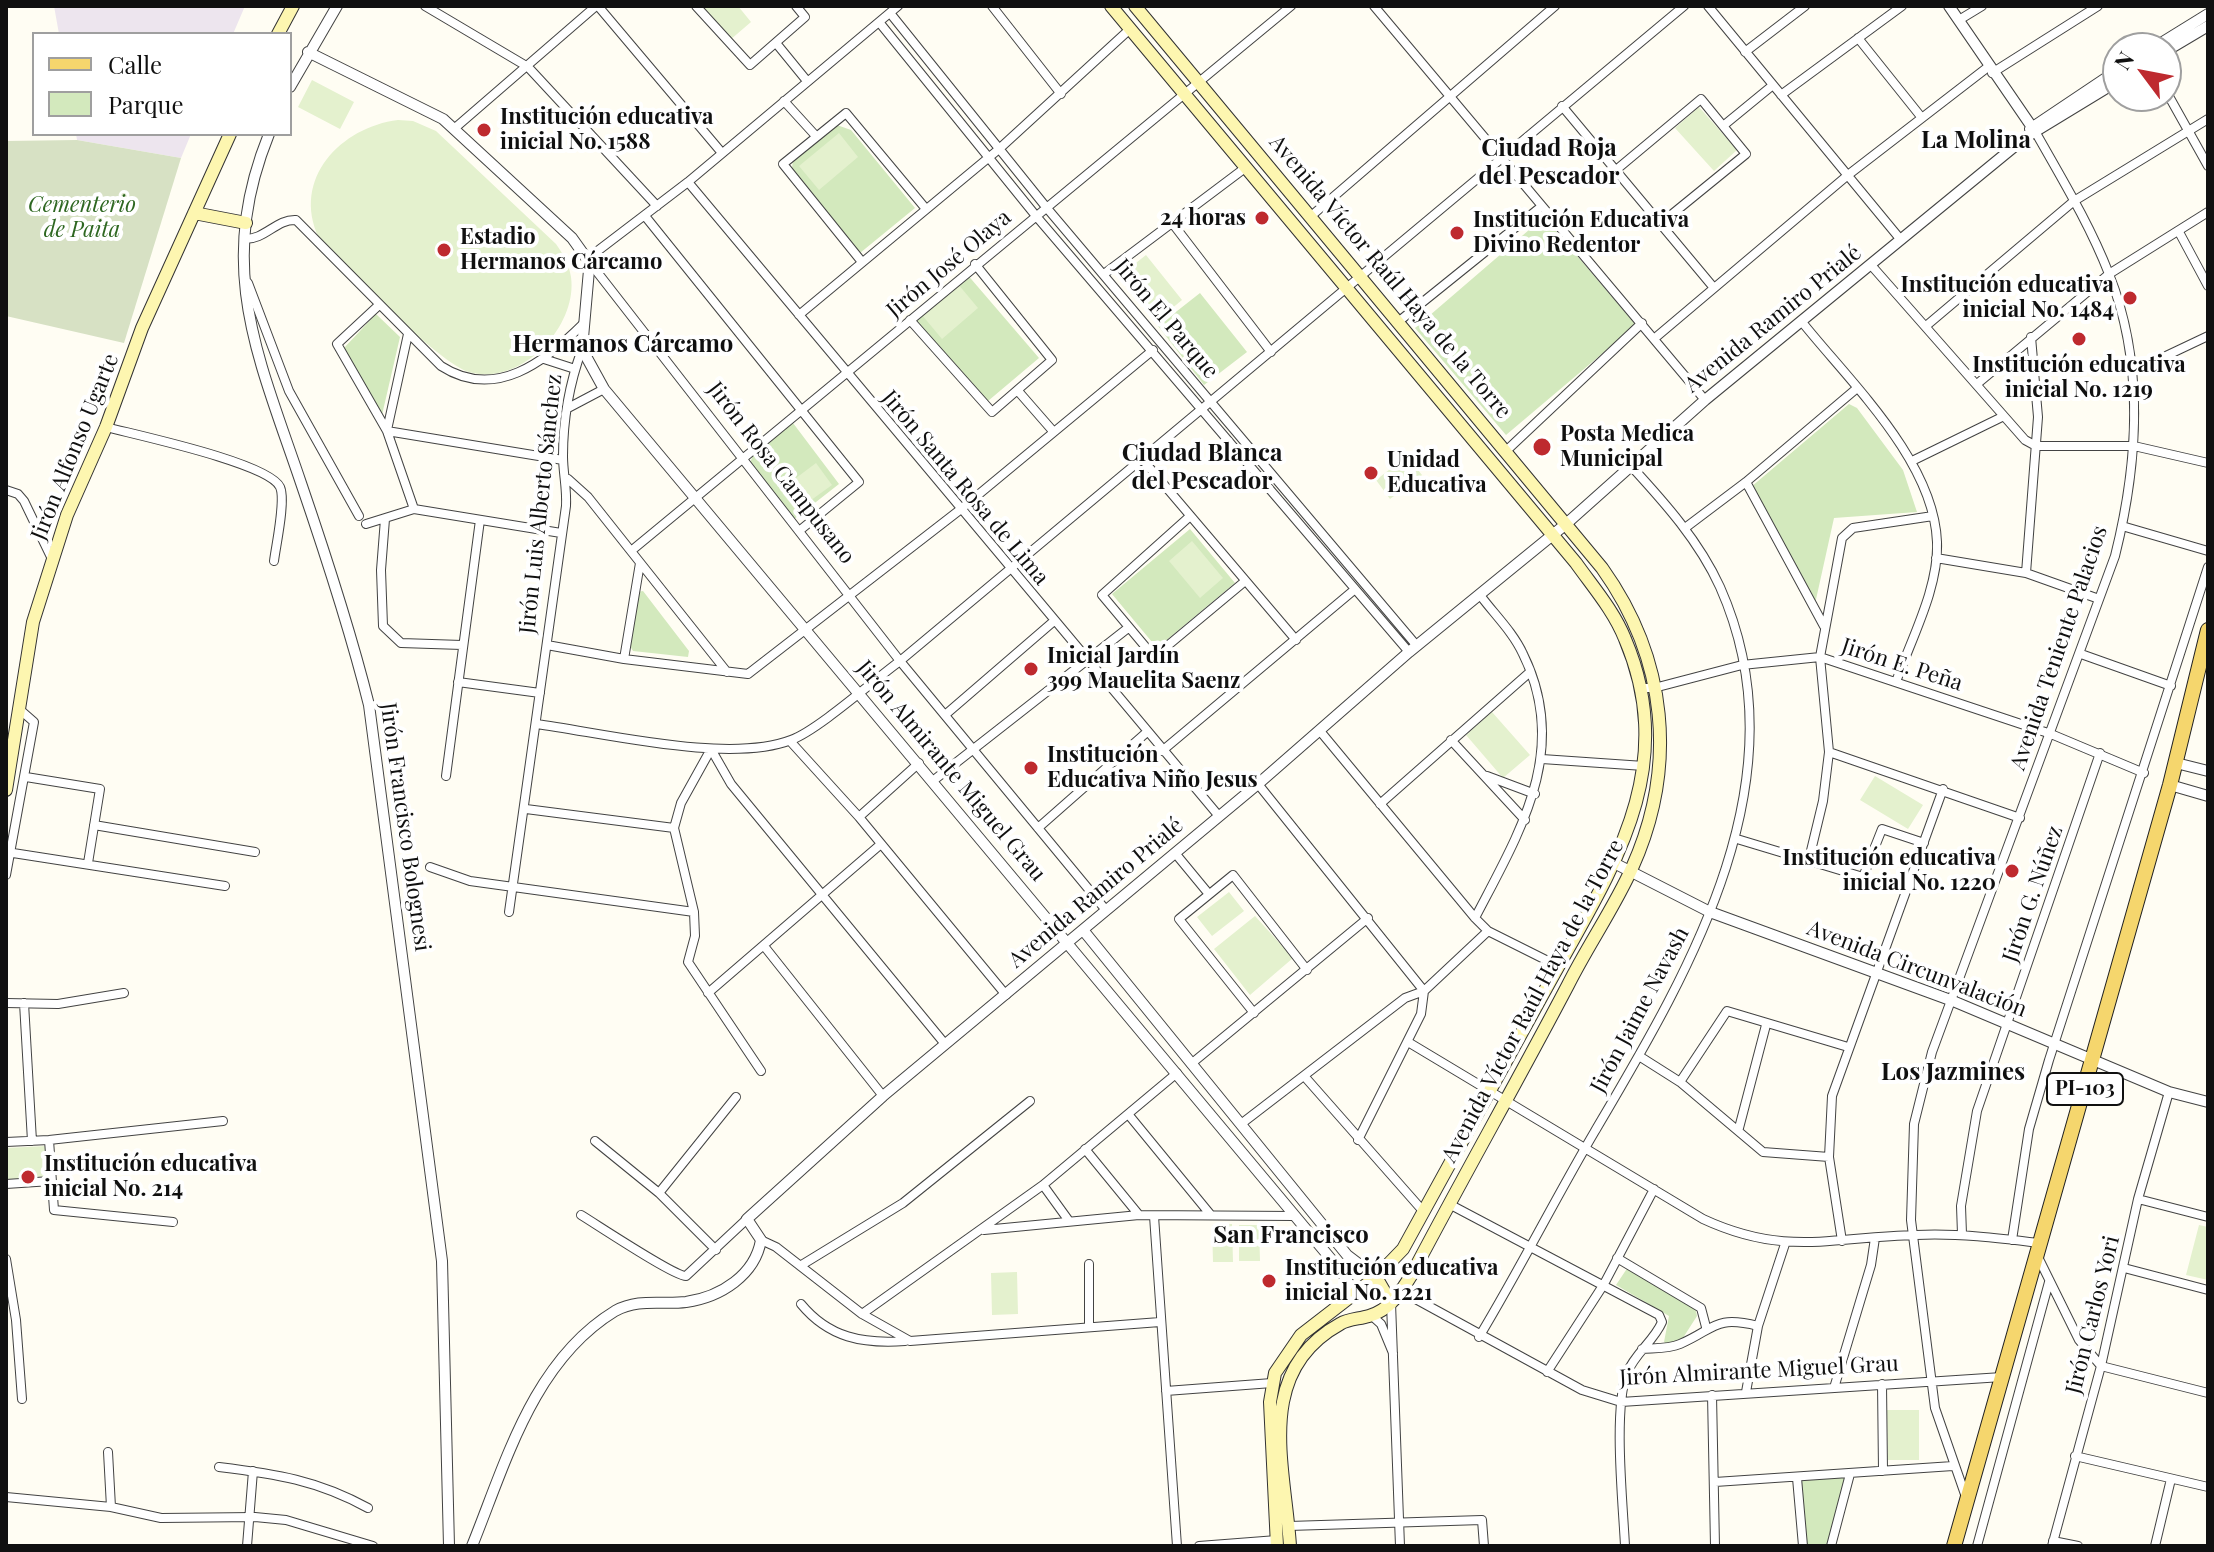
<!DOCTYPE html>
<html>
<head>
<meta charset="utf-8">
<style>
  body { margin:0 }
  #map { position:relative; width:2214px; height:1552px; overflow:hidden; background:#fffdf3; font-family:"Playfair Display",serif }
  canvas { display:block }
  .frame { position:absolute; inset:0; border:8px solid #101010; pointer-events:none }
  .legend { position:absolute; left:32px; top:32px; width:260px; height:104px; box-sizing:border-box; background:#fff; border:2px solid #9f9f9f; margin:0; padding:10px 14px; list-style:none; font-size:24px; color:#101010 }
  .legend li { display:flex; align-items:center; gap:16px; height:40px }
  .legend b { width:40px; border:2px solid #9f9f9f }
  .north { position:absolute; left:2102px; top:32px; width:80px; height:80px; box-sizing:border-box; background:#fff; border:2px solid #9f9f9f; border-radius:50%; rotate:302deg; font-size:22px; font-weight:700; line-height:32px; text-align:center; color:#101010 }
  .north::after { content:''; display:block; margin:auto; width:28px; height:36px; background:#be2a2f; clip-path:polygon(50% 0,100% 100%,50% 72%,0 100%) }
</style>
</head>
<body>
<div id="map">
<canvas width="2214" height="1552"></canvas>
<div class="frame"></div>
<ul class="legend">
<li><b style="height:10px;background:#f5d66d"></b>Calle</li>
<li><b style="height:22px;background:#d3e9bd"></b>Parque</li>
</ul>
<div class="north">N</div>
</div>
<script>
const context = document.querySelector('canvas').getContext('2d');
context.lineJoin = 'round';
function fill(path, color) {
  context.fillStyle = color;
  context.fill(path, 'evenodd');
}
function strokePath(path, color, width, dash) {
  context.strokeStyle = color;
  context.lineWidth = width;
  context.lineCap = dash ? 'butt' : 'round';
  context.setLineDash(dash || []);
  context.stroke(path);
}
function write(font, color, halo, rows, align = 'center') {
  context.font = font + ' "Playfair Display",serif';
  context.lineWidth = 8;
  context.setLineDash([]);
  context.textBaseline = 'middle';
  context.strokeStyle = halo;
  context.fillStyle = color;
  for (const [text, x, y, turn = 0] of rows) {
    context.save();
    context.translate(x, y);
    context.rotate((+turn || 0) * Math.PI / 180);
    context.textAlign = isNaN(turn) ? turn : align;
    if (halo) context.strokeText(text, 0, 0);
    context.fillText(text, 0, 0);
    context.restore();
  }
}
const industrial = new Path2D(`
  M54,6h191l-12,28h-174z
  M76,134h115l-10,24 -104,-18z`);
const green = new Path2D(`
  M834,124l17,6 64,78 -55,45 -68,-84 1,-10z
  M1544,217l92,108 -130,110 -91,-107z
  M966,273l73,85 -51,43 -5,-1 -69,-81z
  M1200,293l47,59 -43,33 -46,-59z
  M376,314l24,23 -18,78 -38,-67z
  M1849,404l8,4 46,62 14,42 -83,6 -19,86 -64,-117z
  M793,423l46,61 -46,36 -43,-57 3,-8z
  M1190,529l45,54 -78,65 -45,-54z
  M643,591l46,60 -1,6 -55,-6 -3,-5 7,-54z
  M1628,1267l67,39 2,10 -16,25 -13,4 -4,-3 5,-26 -53,-31z
  M1846,1477l-18,69h-22l-5,-66z`);
const cemetery = new Path2D(`
  M77,140l104,18 -57,185 -118,-27v-175z`);
const pitch = new Path2D(`
  M701,6h37l13,16 -21,18z
  M312,80l42,22 -14,27 -42,-22z
  M1699,107l38,43 -23,21 -39,-43z
  M398,120l15,1 23,10 120,113c7,10 13,20 15,33 7,50 -51,110 -102,95 -28,-8 -132,-108 -150,-134 -28,-59 22,-111 79,-118z
  M839,133l19,24 -39,33 -20,-24z
  M1146,255l36,45 -24,20 -36,-46z
  M958,284l20,24 -36,31 -20,-24z
  M1407,456l15,19 -32,24 -14,-19z
  M816,463l16,22 -36,26 -16,-21z
  M1192,541l31,37 -23,20 -31,-37z
  M1492,712l38,43 -27,23 -37,-43z
  M1875,776l48,29 -15,24 -48,-29z
  M1229,892l15,19 -32,25 -15,-19z
  M1255,916l38,42 -43,37 -36,-46z
  M46,1146l2,32 -42,2v-32z
  M1232,1224l1,38h-20l-1,-37z
  M1239,1225h20l1,36h-21z
  M2199,1225l9,2v53l-22,-5z
  M1017,1272l1,42 -26,1 -1,-42z
  M1887,1410h32v50h-31z`);
const minor = new Path2D(`
  M425,6l103,61 129,139
  M598,6l124,147
  M696,6l54,59 55,-48 -9,-11
  M898,6l-210,176 -101,77 313,402 205,248
  M992,6l69,88
  M1374,6l331,394
  M1708,6l193,234
  M890,13l156,194 371,439
  M1959,20l23,-14
  M879,22l157,194 373,436
  M1858,38l64,80
  M776,43l31,38
  M1745,52l60,-46
  M1992,73l106,-67
  M2166,91l42,75
  M1781,95l121,-89
  M784,101l31,34
  M1562,106l152,182
  M1723,126l50,-41
  M455,128l141,-122
  M1616,170l85,-71 45,55 -86,70
  M688,182l530,633
  M645,216l214,266 -60,49
  M1310,217l245,-211
  M1173,224l98,128
  M2179,232l29,54
  M244,239c21,1 32,-20 52,-19l145,146c54,35 104,-4 143,-43
  M862,262l-79,-98 63,-51 80,96
  M1871,265l154,175 11,6h98l74,17
  M1104,274l141,-106
  M248,283l41,108 70,125
  M379,305l-42,39 50,87 27,78
  M799,315l200,-166 131,-120
  M910,320l82,92 60,-52 -77,-96
  M1398,322l144,-116
  M1802,322c48,60 132,139 135,220 2,46 -26,97 -41,140
  M1926,326l148,-125 134,-82
  M1655,338l193,-163 140,-108
  M544,359l31,10
  M2132,372l76,-36
  M1977,384l132,-110 99,-62
  M1018,391l34,39
  M568,408l36,-19
  M106,427c30,8 163,36 174,60 6,13 -4,58 -6,74
  M387,430l21,-96
  M387,431l176,29
  M1506,451l136,-128
  M1143,460l153,180
  M1912,461l90,-44
  M568,479l20,18 139,175
  M1746,482l78,144
  M6,490l12,4 6,7 28,58
  M1188,518l-86,77 52,62 90,-75
  M385,519l-4,51 2,56 18,17 61,2
  M366,524l48,-15 147,24
  M2122,526l86,25
  M1685,528l61,-46 110,-93
  M631,551l660,-545
  M1936,558l90,15 73,26
  M2026,573l12,-156 -7,-80
  M547,645l77,14 124,15 213,-165 192,-159
  M2081,654l90,32
  M624,659l16,-96
  M458,682l82,11
  M1639,688h15l88,-23 78,-8 231,77 93,39
  M945,715l109,-94
  M536,724c68,9 193,40 255,16 27,-10 83,-60 109,-79l784,-655
  M1320,731l155,187 13,13 70,35
  M1451,740l74,80
  M790,741l69,76 147,178
  M711,749l20,35 214,260
  M711,749l-30,54 -7,25 20,84 1,24 -7,26 73,109
  M1162,751l192,-161
  M1829,752l191,66
  M1542,759l102,7
  M446,776l34,-256
  M1487,776l48,18
  M26,777l74,12 -12,74
  M934,780l194,-152
  M1380,804l150,-132
  M526,809l148,19
  M859,817l60,-54
  M94,825l161,27
  M1038,828l109,-96
  M1737,839l126,38 19,-48 42,14
  M13,853l212,33
  M1175,853l33,40
  M1809,859l14,-58 6,-49 -9,-95 22,-119 11,-10 80,-12
  M430,867l40,14 224,31
  M6,875l28,-153 -16,-14
  M509,912l57,-406c1,-18 -3,-33 -3,-50 0,-35 7,-74 19,-107
  M1475,918c44,-85 96,-167 48,-264 -10,-22 -29,-40 -43,-59
  M764,946l119,150
  M708,993l173,-149
  M6,1003l52,1 66,-11
  M24,1003l8,138
  M1254,1013l-75,-94 54,-44 74,95
  M1408,1042l295,177c82,38 129,18 213,16 41,-2 82,3 123,8
  M1639,1056l41,26 83,70 66,5
  M1191,1064l177,-146
  M1305,1077l118,134
  M1680,1082l47,-71 121,36
  M1128,1114l82,100
  M1241,1124l164,-126 19,-7 -166,-207
  M1739,1128l27,-103
  M49,1140l5,70 119,12
  M1358,1140l63,-126 3,-23 64,-60
  M595,1141l64,52 57,57
  M6,1142l43,-2 174,-19
  M1085,1149l54,66
  M6,1184l45,-3
  M1043,1185l26,36
  M659,1193l77,-96
  M2138,1199l70,18
  M1449,1204l210,111 3,7c-8,19 -27,31 -35,51 -14,36 -4,131 -2,173
  M581,1215c18,11 93,61 105,61l61,-57
  M1154,1216l23,330
  M984,1230l155,-15 155,1
  M1962,1234l-1,-28 16,-95 123,-358
  M761,1240l15,7 86,67 48,27 250,-19
  M2012,1240l17,-111 20,-69 159,-493
  M1842,1241l-13,-84 3,-61 111,-307
  M2037,1255l42,85 22,26 107,27
  M1617,1258l84,50 5,19
  M6,1259l10,61 6,79
  M1089,1264v63
  M800,1266l103,-63 127,-102
  M2124,1268l84,22
  M1401,1291l181,99 39,12 381,-25
  M1391,1303l9,243
  M801,1304c28,34 62,40 104,37
  M862,1314l181,-129 134,-112
  M1371,1315l10,9 12,29
  M1479,1337c41,-68 76,-138 116,-206 95,-161 210,-353 125,-544 -21,-46 -55,-84 -89,-121
  M1642,1349c12,-1 27,0 38,-5 35,-15 34,-29 78,-18
  M1547,1372l57,-88 50,-95
  M1882,1384l1,87
  M1834,1388l37,-123 4,-27
  M1166,1391l106,-8
  M1746,1392l12,-66 27,-82
  M1712,1395l3,151
  M108,1452l3,55
  M2075,1456l133,31
  M219,1467c57,7 98,13 149,41
  M1797,1478l6,68
  M1715,1482l238,-16
  M6,1497l105,10 50,11 94,-1 31,3 87,26
  M1967,1500l-32,-92 -24,-188 3,-96 18,-72 183,-496c23,-92 30,-192 -6,-282 -19,-49 -47,-95 -73,-141
  M1289,1526l193,-6 2,26
  M2053,1541l25,5
  M247,1546l6,-75
  M1199,1546l78,-6
  M1831,1546l19,-72
  M1977,1546l72,-264
  M2052,1546l49,-180 37,-167 31,-107
  M2155,1546l16,-67`);
const tertiary = new Path2D(`
  M1949,6l87,127
  M2153,48l55,-34
  M2166,51l42,-25
  M308,52l135,67 129,119 15,21 2,11 -7,79 22,40 737,882 13,21
  M290,87l47,-81
  M2030,129l88,-59
  M269,134c-54,134 -11,222 32,349 25,73 49,146 68,222l73,556 7,285
  M2176,763l32,8
  M2170,785l38,11
  M1616,864l94,48 243,89 216,91 39,10
  M1083,930l264,325 29,22
  M472,1546c34,-84 61,-185 143,-235 24,-13 46,-6 71,-9 35,-5 69,-27 75,-62l-14,-21 136,-123 375,-312 151,-132 157,-128 139,-124 321,-263 92,-56`);
const secondary = new Path2D(`
  M1111,6l465,557c17,24 38,48 49,76 58,136 -20,240 -82,355 -47,85 -94,170 -140,255l-27,28 -75,58 -26,38 -5,29 7,144
  M1135,6l467,562c65,91 76,198 30,300 -18,40 -44,77 -64,117 -51,97 -105,192 -156,289 -11,18 -22,36 -43,42 -10,3 -21,3 -29,8 -87,48 -55,142 -50,222
  M278,34l15,-28
  M194,213l52,10
  M6,790l27,-168 34,-107 39,-88 36,-99 88,-194
  M1376,1277l15,26`);
const primary = new Path2D(`
  M1954,1546l216,-761 38,-155`);
const markers = [
  [484,130,8,"#be2a2f"],
  [1262,218,8,"#be2a2f"],
  [1457,233,8,"#be2a2f"],
  [444,250,8,"#be2a2f"],
  [2130,298,8,"#be2a2f"],
  [2079,339,8,"#be2a2f"],
  [1542,447,10,"#be2a2f"],
  [1371,473,8,"#be2a2f"],
  [1031,669,8,"#be2a2f"],
  [1031,768,8,"#be2a2f"],
  [2012,871,8,"#be2a2f"],
  [28,1177,8,"#be2a2f"],
  [1269,1281,8,"#be2a2f"]
];
const shields = [
  [2085,1089,76]
];
const shieldNames = [
  ["PI-103",2085,1089]
];
const poiNames = [
  ["Institución educativa",500,117],
  ["inicial No. 1588",500,142],
  ["24 horas",1246,218,"right"],
  ["Institución Educativa",1473,220],
  ["Divino Redentor",1473,245],
  ["Estadio",460,237],
  ["Hermanos Cárcamo",460,262],
  ["Institución educativa",2114,285,"right"],
  ["inicial No. 1484",2114,310,"right"],
  ["Institución educativa",2079,365,"center"],
  ["inicial No. 1219",2079,390,"center"],
  ["Posta Medica",1560,434],
  ["Municipal",1560,459],
  ["Unidad",1387,460],
  ["Educativa",1387,485],
  ["Inicial Jardín",1047,656],
  ["399 Mauelita Saenz",1047,681],
  ["Institución",1047,755],
  ["Educativa Niño Jesus",1047,780],
  ["Institución educativa",1996,858,"right"],
  ["inicial No. 1220",1996,883,"right"],
  ["Institución educativa",44,1164],
  ["inicial No. 214",44,1189],
  ["Institución educativa",1285,1268],
  ["inicial No. 1221",1285,1293]
];
const parkNames = [
  ["Cementerio",82,205],
  ["de Paita",82,230]
];
const streetNames = [
  ["Jirón José Olaya",949,264,-40],
  ["Avenida Víctor Raúl Haya de la Torre",1390,277,50],
  ["Jirón El Parque",1166,319,50],
  ["Avenida Ramiro Prialé",1773,319,-39],
  ["Jirón Alfonso Ugarte",75,447,-68],
  ["Jirón Rosa Campusano",781,473,52],
  ["Jirón Santa Rosa de Lima",965,488,50],
  ["Jirón Luis Alberto Sánchez",541,504,-84],
  ["Avenida Teniente Palacios",2059,648,-71],
  ["Jirón E. Peña",1902,665,18],
  ["Jirón Almirante Miguel Grau",951,771,50],
  ["Jirón Francisco Bolognesi",405,827,82],
  ["Avenida Ramiro Prialé",1096,893,-40],
  ["Jirón G. Núñez",2033,894,-71],
  ["Avenida Circunvalación",1917,969,21],
  ["Avenida Víctor Raúl Haya de la Torre",1533,1001,-62],
  ["Jirón Jaime Navash",1640,1010,-62],
  ["Jirón Carlos Yori",2093,1315,-76],
  ["Jirón Almirante Miguel Grau",1759,1371,-3]
];
const neighbourhoodNames = [
  ["La Molina",1976,141],
  ["Ciudad Roja",1549,149],
  ["del Pescador",1549,177],
  ["Hermanos Cárcamo",623,345],
  ["Ciudad Blanca",1202,454],
  ["del Pescador",1202,482],
  ["Los Jazmines",1953,1073],
  ["San Francisco",1291,1236]
];
fill(industrial, '#ede5ee');
fill(green, '#d3e9bd');
fill(cemetery, '#d7e1c4');
fill(pitch, '#e4f1ce');
strokePath(minor, '#434343', 10);
strokePath(tertiary, '#434343', 12);
strokePath(secondary, '#323232', 14);
strokePath(primary, '#212121', 16);
strokePath(minor, '#fff', 8);
strokePath(tertiary, '#fff', 10);
strokePath(secondary, '#fdf6b0', 12);
strokePath(primary, '#f5d66d', 14);
for (const [x, y, r, color] of markers) {
  const dot = new Path2D();
  dot.arc(x, y, r, 0, 2 * Math.PI);
  context.fillStyle = color;
  context.fill(dot);
  strokePath(dot, '#fff', 3);
}
for (const [x, y, w] of shields) {
  const box = new Path2D();
  box.roundRect(x - w / 2, y - 16, w, 32, 6);
  context.fillStyle = '#fff';
  context.fill(box);
  strokePath(box, '#101010', 2);
}
write('bold 20px', '#101010', null, shieldNames);
write('bold 22px', '#101010', '#fff', poiNames, 'left');
write('italic 22px', '#2e6721', '#fff', parkNames);
write('22px', '#101010', '#fff', streetNames);
write('bold 24px', '#101010', '#fff', neighbourhoodNames);
</script>
</body>
</html>
